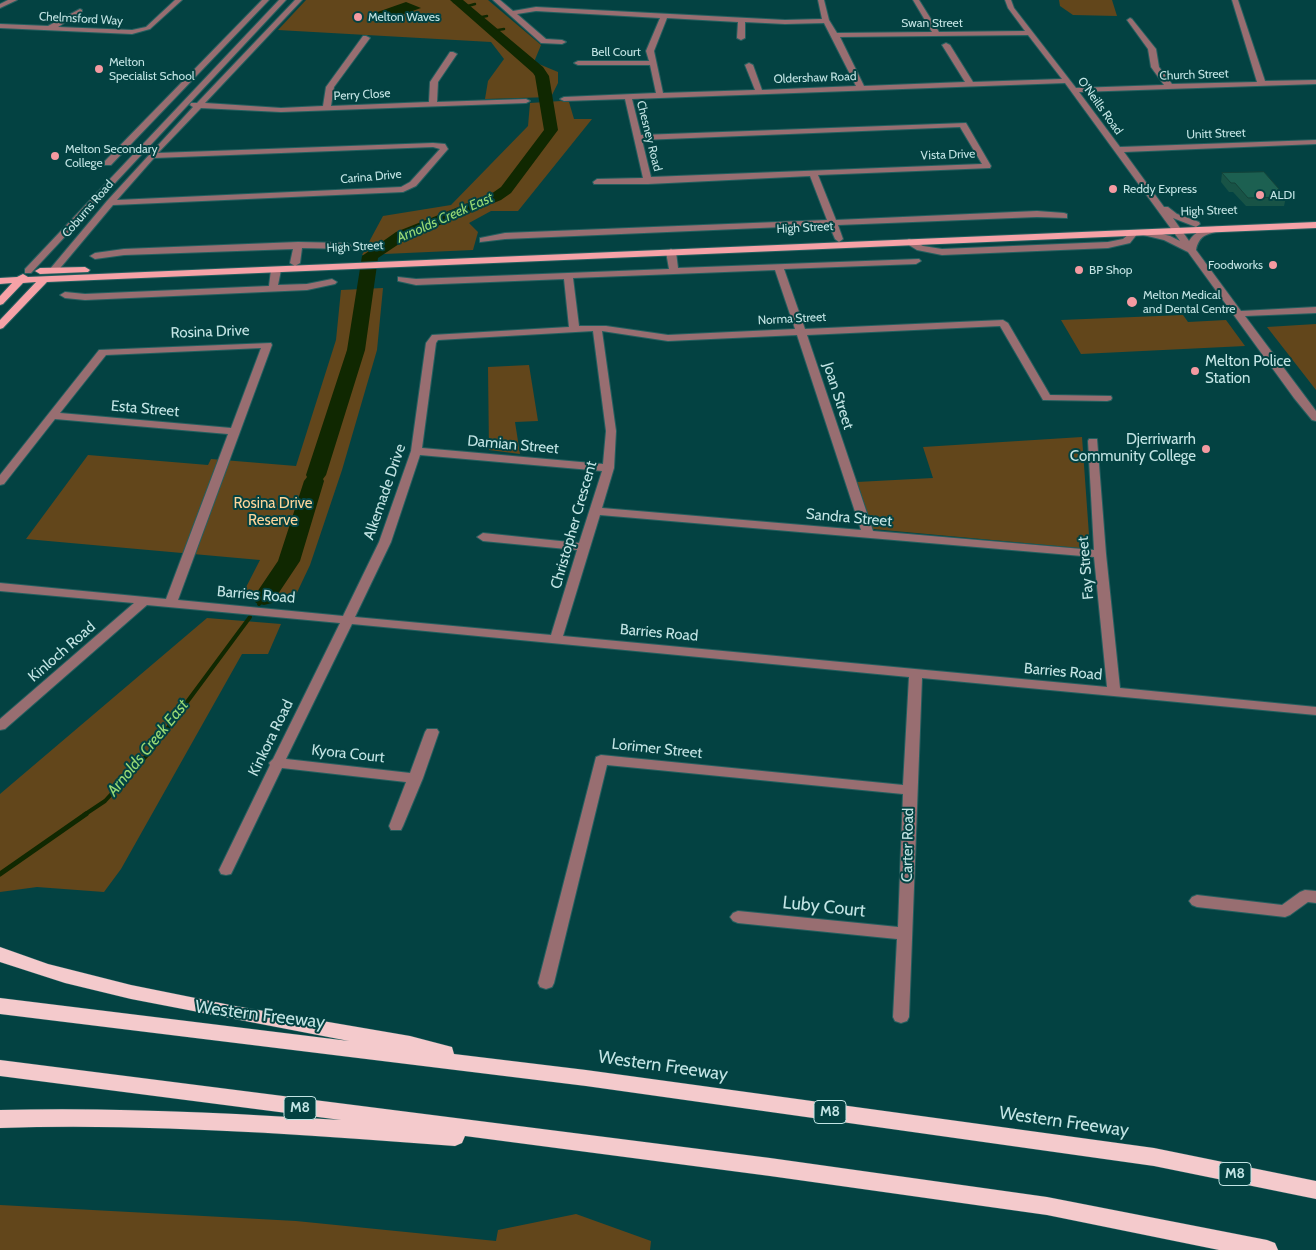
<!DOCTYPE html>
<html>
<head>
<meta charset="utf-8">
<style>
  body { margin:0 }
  canvas { display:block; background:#034242 }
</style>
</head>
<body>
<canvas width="1316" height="1250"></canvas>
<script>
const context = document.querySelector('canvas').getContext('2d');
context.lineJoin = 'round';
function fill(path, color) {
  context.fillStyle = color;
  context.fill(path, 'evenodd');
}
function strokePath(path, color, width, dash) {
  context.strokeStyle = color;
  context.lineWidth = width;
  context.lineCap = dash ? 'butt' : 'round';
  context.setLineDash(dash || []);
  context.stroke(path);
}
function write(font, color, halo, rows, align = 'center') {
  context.font = font + ' Cabin,sans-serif';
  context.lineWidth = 4;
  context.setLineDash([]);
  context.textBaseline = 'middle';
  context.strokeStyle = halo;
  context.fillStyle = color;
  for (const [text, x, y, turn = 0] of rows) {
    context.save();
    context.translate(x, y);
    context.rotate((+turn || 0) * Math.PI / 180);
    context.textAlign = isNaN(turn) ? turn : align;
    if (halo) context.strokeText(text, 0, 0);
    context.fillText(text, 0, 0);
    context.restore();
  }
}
const green = new Path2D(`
  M306,0h182l53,45 -7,17 24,10v11l-7,14 -66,2 3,-18 16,-22 -13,-17 -213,-12z
  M1059,0h53l5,16 -44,-1 -13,-9z
  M561,101l8,1 5,17h18l-74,92h-27l-22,12 9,9 -5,18 -111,5 21,-39 68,-11 77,-79 2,-23z
  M383,288l-6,62 -35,120 -32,95 -17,36 -52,-4 19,-37 -234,-21 62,-84 120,10 3,-6 85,7 40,-126 5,-50z
  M1183,315l5,7 38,-2 19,26 -164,8 -20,-34z
  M1316,324v66l-49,-63z
  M529,365l9,56 -23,1 5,32 -31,-4 -1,-83z
  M1082,437l8,112 -217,-20 -16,-47 76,-4 -10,-31z
  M207,618l74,6 -13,30h-26l-121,215 -17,23 -67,-5 -37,5v-98z
  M0,1205l296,16 200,20 2,-11 78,-16 75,27 -1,9h-650z`);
const water = new Path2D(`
  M406,2l15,6 -37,13 -15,-6z`);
const streamFar2 = new Path2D(`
  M454,2l7,2
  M464,7l11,-3
  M477,18l10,-2
  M492,31l12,-2`);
const streamFar1 = new Path2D(`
  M259,604l5,-6
  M84,815l21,-14 45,-49 100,-135`);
const stream = new Path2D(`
  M0,874l86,-60`);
const river = new Path2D(`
  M450,0h13l80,67 6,9 9,54 -47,63 -10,7 -93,38 -30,20 -13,92 -39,125 -3,4 1,2 -24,80 -28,42 -8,2 -8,-2 -3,-5 25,-37 26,-80 3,-4 -1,-2 41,-125 15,-94 34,-24 95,-38 10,-7 43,-57 -9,-54 -2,-3z`);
const minor = new Path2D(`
  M8,0h9l-17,8v-4z
  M175,0h7l-32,29 -18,5 -132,-6v-4l48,2 32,-17 2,1v2l-24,15 74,3 14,-3z
  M262,0h7l-158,165h-6v-4z
  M279,0h7l-255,273h-6v-4z
  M295,0h7l-97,103 76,5 42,-2 3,-19 37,-51h3l4,2 -36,49 -3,19 98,-4 1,-20 20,-30h3l4,2 -19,28 -1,20 89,-3 4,2 -4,2 -245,9 -80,-4 -43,45 275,-10 12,1 3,5 -32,37 -13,6 -290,13 -57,68h-6v-4l57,-68 86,-94 -3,-2 1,-2h6zM433,147l7,2 -30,33 -9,5 -284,13 37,-42z
  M493,0h7l13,11 23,-4 249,13 37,-1 -4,-19h6l5,20 8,13 95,-1 -19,-32h6l20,32 86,-1 -17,-23 -3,-8h6l3,8 62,80 88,-3 -13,-18 -3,-18 -21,-29 3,-2 2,1 24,30 3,18 13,17 85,-2 -25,-82h6l27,81 51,-1v4l-237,8 41,55 196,-7v4l-192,8 40,55h4l9,7 22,8 1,2 -4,3 -23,-9 16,23c6,-10 19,-15 31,-14v4c-13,3 -21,4 -24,19l45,61 75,-4v6l-71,3 71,95v10l-4,-1 -18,-22 -106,-146 -24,-12 -21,-5v-4l3,-1 24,6 10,5 -115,-158 -433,16 9,36 325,-12 25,43 -1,2 -172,7 18,45 201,-9 27,2 3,1v4l-30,-1 -199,8 5,14 -4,3 -4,-3 -6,-14 -324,14 -25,3v-4l25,-5 322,-13 -17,-44 -162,8h-54l-1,-2 4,-3 46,-1 -18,-79 -61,2 -4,-2 4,-2 92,-4 -6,-28h-72l-4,-2 4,-2h71l-3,-10 14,-33 -124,-7 -19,3 29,25 16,1 4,2 -4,2 -21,-1zM667,18l71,4 -1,16 4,2 4,-2v-16l40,2 39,-1 32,63 -94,4 -9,-25 -4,-2 -4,2 10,25 -92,3 -9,-42zM1028,35l34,44 -89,3 -23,-37 -4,-2 -4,2 23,37 -101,4 -24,-49zM960,127l22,37 -331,13 -9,-37z
  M1134,230l4,3 -8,10 -22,5 -166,7 -25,-5 -13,-8 5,-3 14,7 19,3 166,-7 15,-3z
  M298,242l49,1 5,3 -5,3 -45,-1 -2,15 -5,3 -5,-3 3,-14 -169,6 -29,4 -5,-3 5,-3 29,-4z
  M671,249l5,3 2,16 241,-9 2,2 -5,3 -132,5 21,60 198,-9 5,3 42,72 61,1 1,2 -1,2 -4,1 -64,-1 -43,-74 -193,9 66,196 221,19 -6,-109 1,-2h8l9,115 14,134 196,19v8l-394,-37 -13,339 -2,4 -6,2 -6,-2 -2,-4 4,-78 -159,-16 -5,-2 -3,-4 3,-4 5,-2 160,16 5,-133 -296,-29 -53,218 -2,4 -6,2 -6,-2 -2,-4 58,-226 5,-2 302,30 6,-108 -557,-53 -66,135 124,14 15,-41 2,-3h10l2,3 -16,46 -20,48 -2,4h-10l-2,-4 17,-44 -124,-14 -49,102 -2,4 -5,1 -5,-1 -2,-4 51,-105 -1,-2 4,-4 67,-136 -193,-18 -142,124 -5,1v-11l134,-116 -134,-12v-8l166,16 62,-165 -173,-15 -51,65 -4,1v-10l99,-125 172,-7 1,2 -94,255 165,16 36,-74 32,-91 15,-108 6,-8 137,-8 -5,-48 -148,6 -18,-4v-4l18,2 253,-10 -3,-17zM775,270l20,59 -127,6 -62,-9h-27l-6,-48zM593,331l13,100 -3,33 -181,-16 14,-105 2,-3zM602,331l66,10 129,-6 64,195 -259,-22 12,-40 2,-37zM261,348l-30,80 -171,-15 46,-58zM420,455l182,16 -23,72 -96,-10 -6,4 6,4 94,9 -26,85 -196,-18 36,-75zM600,515l494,42 13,130 -544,-51z
  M276,267l5,3 -3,15 29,-1 25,-5 5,3 -2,2 -28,6 -222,10 -20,-2 -5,-3 5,-3 20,2 184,-8 2,-16z
  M1305,890l11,1v12l-8,-1 -18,13 -5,2 -88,-10 -5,-2 -3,-4 3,-4 5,-2 85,10 18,-13z`);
const major = new Path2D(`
  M1316,222v6l-1269,54 -44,46 -3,1v-9l36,-38 -13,1 -20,21 -3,1v-9l12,-13 -12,1v-6l17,-1 6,-3 5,3z
  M85,267l5,3 -2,2 -48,2 -5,-3 5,-3z`);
const highway = new Path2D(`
  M0,947l48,17 83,21 104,21 175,30 42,11 2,7 132,16 568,78 162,33v18l-162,-33 -568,-80 -586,-72v-16l349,43 -218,-42 -66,-16 -65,-21z
  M0,1060l770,98 277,39 220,43 8,3 3,7h-59l-172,-35 -277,-39 -305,-40 -3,7 -7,3c-152,-11 -303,-23 -455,-18v-18c114,-3 227,3 341,10l-341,-44z`);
const wall = new Path2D(`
  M1222,173l64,24 -2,9h-38l-13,-14h-4l-8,-10z`);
const building = new Path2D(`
  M1264,172l22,25 -38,1 -13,-15h-4l-9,-10z`);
const markers = [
  [358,17,5,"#f49aa1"],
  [99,69,5,"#f49aa1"],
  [55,156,5,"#f49aa1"],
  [1113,189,5,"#f49aa1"],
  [1260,195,5,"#f49aa1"],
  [1273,265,5,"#f49aa1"],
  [1079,270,5,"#f49aa1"],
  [1132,302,6,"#f49aa1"],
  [1195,371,5,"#f49aa1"],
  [1206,449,5,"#f49aa1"]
];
const farPoinames = [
  ["Melton Waves",368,17],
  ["Melton",109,62],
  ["Specialist School",109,76],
  ["Melton Secondary",65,149],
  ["College",65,163],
  ["Reddy Express",1123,189],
  ["ALDI",1270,195],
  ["Foodworks",1263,265,"right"],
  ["BP Shop",1089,270],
  ["Melton Medical",1143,295],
  ["and Dental Centre",1143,309]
];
const farStreetnames = [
  ["Chelmsford Way",81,19,3],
  ["Swan Street",932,23],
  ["Bell Court",616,52],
  ["Church Street",1194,75,-2],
  ["Oldershaw Road",815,78,-2],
  ["Perry Close",362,95,-3],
  ["O'Neills Road",1100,106,54],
  ["Unitt Street",1216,134,-2],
  ["Chesney Road",649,136,76],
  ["Vista Drive",948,155,-2],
  ["Carina Drive",371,177,-5],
  ["Coburns Road",88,209,-49],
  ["High Street",1209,211,-2],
  ["High Street",805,228,-3],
  ["High Street",355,247,-3],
  ["Norma Street",792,319,-3]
];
const farWaternames = [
  ["Arnolds Creek East",445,218,-24]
];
const shields = [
  [300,1108,32],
  [830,1112,32],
  [1235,1174,32]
];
const shieldNames = [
  ["M8",300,1108],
  ["M8",830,1112],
  ["M8",1235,1174]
];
const streetNames = [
  ["Rosina Drive",210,332,-2],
  ["Joan Street",838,396,72],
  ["Esta Street",145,409,5],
  ["Damian Street",513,445,5],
  ["Alkemade Drive",385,492,-71],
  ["Sandra Street",849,518,5],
  ["Christopher Crescent",574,525,-74],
  ["Fay Street",1086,568,-95],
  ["Barries Road",256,595,5],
  ["Barries Road",659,633,5],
  ["Kinloch Road",62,652,-41],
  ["Barries Road",1063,672,5],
  ["Kinkora Road",271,738,-64],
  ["Lorimer Street",657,749,6],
  ["Kyora Court",348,754,6],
  ["Carter Road",908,845,-89]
];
const poiNames = [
  ["Melton Police",1205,362],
  ["Station",1205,379],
  ["Djerriwarrh",1196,440,"right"],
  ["Community College",1196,457,"right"]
];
const parkNames = [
  ["Rosina Drive",273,504],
  ["Reserve",273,521]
];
const waterNames = [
  ["Arnolds Creek East",148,748,-51]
];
const nearStreetnames = [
  ["Luby Court",824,907,6],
  ["Western Freeway",260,1015,7],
  ["Western Freeway",663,1066,8],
  ["Western Freeway",1064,1122,8]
];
fill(green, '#62461b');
fill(water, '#102801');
strokePath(streamFar2, '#102801', 2.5);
strokePath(streamFar1, '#102801', 4);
strokePath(stream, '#102801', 5);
fill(river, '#102801');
strokePath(minor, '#255f5f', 2);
strokePath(major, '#255f5f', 2);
strokePath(highway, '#255f5f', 1);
fill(minor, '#986e71');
fill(major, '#f6a2a7');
fill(highway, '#f4cacc');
fill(wall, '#185346');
fill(building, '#1c6051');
strokePath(building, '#144339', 1);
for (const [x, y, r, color] of markers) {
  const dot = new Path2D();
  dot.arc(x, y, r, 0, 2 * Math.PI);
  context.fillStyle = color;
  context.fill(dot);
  strokePath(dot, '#034242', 2);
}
write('12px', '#c2e4e4', '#034242', farPoinames, 'left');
write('12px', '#c2e4e4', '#034242', farStreetnames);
write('italic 14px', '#98d974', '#034242', farWaternames);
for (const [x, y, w] of shields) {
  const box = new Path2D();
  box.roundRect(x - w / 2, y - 11.5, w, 23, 4);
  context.fillStyle = '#034242';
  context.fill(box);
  strokePath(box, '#c2e4e4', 1);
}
write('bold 14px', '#c2e4e4', null, shieldNames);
write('15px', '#c2e4e4', '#034242', streetNames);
write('15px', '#c2e4e4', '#034242', poiNames, 'left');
write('15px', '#fed499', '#034242', parkNames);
write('italic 16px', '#98d974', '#034242', waterNames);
write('18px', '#c2e4e4', '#034242', nearStreetnames);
</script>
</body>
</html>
